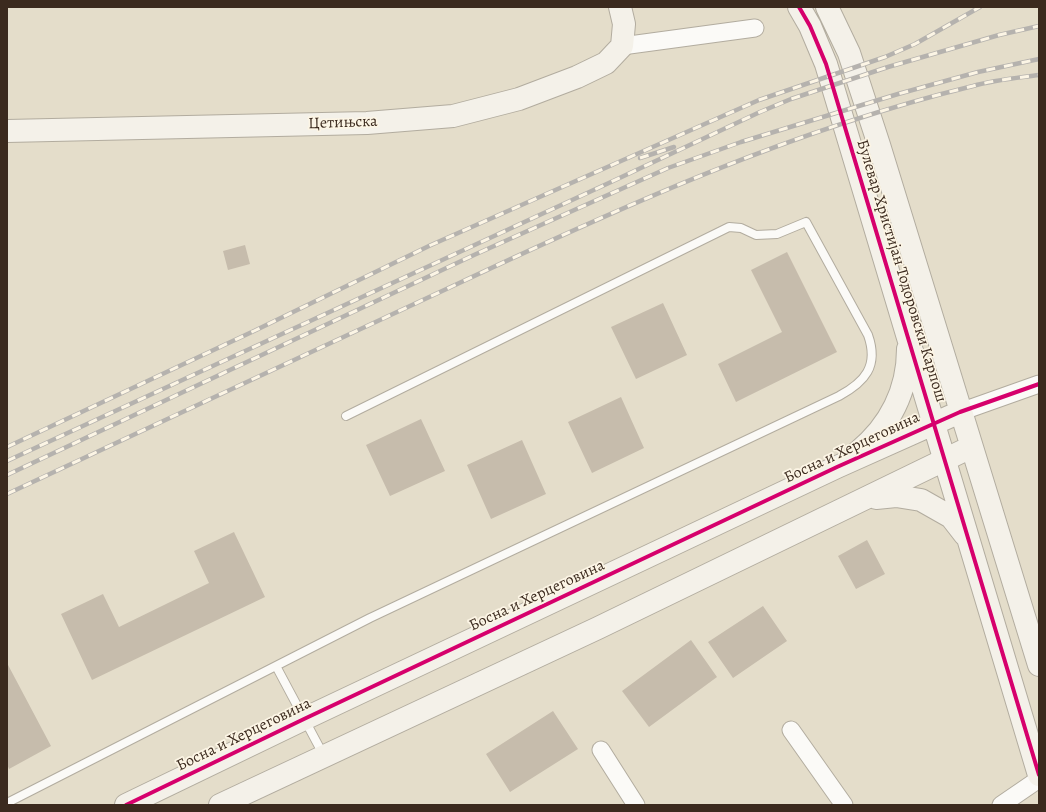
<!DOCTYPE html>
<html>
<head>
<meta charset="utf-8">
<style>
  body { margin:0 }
  #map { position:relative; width:1046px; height:812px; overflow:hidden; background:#e4ddca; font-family:Alegreya,serif }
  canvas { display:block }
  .frame { position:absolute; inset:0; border:8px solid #3b2a1e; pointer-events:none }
</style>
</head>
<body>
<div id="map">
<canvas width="1046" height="812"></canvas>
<div class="frame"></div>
</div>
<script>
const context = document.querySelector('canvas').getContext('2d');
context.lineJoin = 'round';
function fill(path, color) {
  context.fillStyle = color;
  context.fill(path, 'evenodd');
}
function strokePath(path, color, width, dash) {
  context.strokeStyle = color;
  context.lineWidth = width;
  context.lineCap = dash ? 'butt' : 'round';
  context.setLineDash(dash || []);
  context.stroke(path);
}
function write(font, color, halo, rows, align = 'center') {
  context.font = font + ' Alegreya,serif';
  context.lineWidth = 3.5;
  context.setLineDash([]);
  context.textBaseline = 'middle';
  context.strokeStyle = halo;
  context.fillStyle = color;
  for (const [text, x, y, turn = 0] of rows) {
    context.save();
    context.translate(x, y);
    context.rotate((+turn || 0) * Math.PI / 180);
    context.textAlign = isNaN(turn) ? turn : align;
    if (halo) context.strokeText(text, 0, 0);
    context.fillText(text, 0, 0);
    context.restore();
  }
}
const building = new Path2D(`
  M245,245l5,19 -22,6 -5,-19z
  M787,252l50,100 -101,50 -18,-38 64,-32 -31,-62z
  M663,303l24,52 -51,24 -25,-52z
  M621,397l23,51 -52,25 -24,-51z
  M421,419l24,52 -55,25 -24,-51z
  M522,440l24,54 -55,25 -24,-54z
  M234,532l31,65 -173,83 -31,-66 42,-20 16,33 90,-44 -15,-32z
  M867,540l18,34 -29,15 -18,-33z
  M763,606l24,35 -54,37 -25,-36z
  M691,640l26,37 -68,50 -27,-36z
  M7,663l44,83 -42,23 -2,-5z
  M553,711l25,38 -68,43 -24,-38z`);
const lane = new Path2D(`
  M276,666l48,90
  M7,803l363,-185 469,-222c26,-14 40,-30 29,-61l-62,-113 -29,12 -21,1 -15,-7 -12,-1 -383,189`);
const street = new Path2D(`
  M622,46l133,-18
  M960,412l79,-28
  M791,730l53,75
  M601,750l35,55
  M1001,805l38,-26`);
const secondary = new Path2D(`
  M799,7l11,19 16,38 213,711
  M827,7l22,46 30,92 160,520
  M7,131l360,-8 86,-7 66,-17 58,-22 29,-14 16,-17 2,-22 -4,-17
  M858,452c32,-26 50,-62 50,-103
  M876,498l20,-2 25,4 30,17 14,18
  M126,805l178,-86 533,-252 123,-55
  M220,805l378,-177 373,-181`);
const rail = new Path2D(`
  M640,158l34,-11
  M7,447l247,-116 177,-86 328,-145 126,-43 30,-13 65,-37
  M7,461l604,-279 149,-70 31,-13 97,-32 111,-32 40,-9
  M7,475l467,-220 194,-87 73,-26 157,-48 80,-22 61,-13
  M7,494c149,-70 298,-139 448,-209 168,-79 337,-155 518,-199 21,-6 44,-8 66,-11`);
const cycleway = new Path2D(`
  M799,7l11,19 16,38 213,711
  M126,805l178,-86 533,-252 123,-55 79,-28`);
const streetNames = [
  ["Цетињска",343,123,-2],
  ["Булевар Христијан Тодоровски Карпош",901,271,73],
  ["Босна и Херцеговина",852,448,-25],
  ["Босна и Херцеговина",537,596,-25],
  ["Босна и Херцеговина",244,735,-26]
];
fill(building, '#c6bcac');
strokePath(lane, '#b2ac9f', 10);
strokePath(street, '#b2ac9f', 19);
strokePath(secondary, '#b2ac9f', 24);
strokePath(lane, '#fbfaf7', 8);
strokePath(street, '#fbfaf7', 17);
strokePath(secondary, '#f4f1e9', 22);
strokePath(rail, '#b5b2ae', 4.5);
strokePath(rail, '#fcf5e5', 3, [9]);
strokePath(cycleway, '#d6006c', 4);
write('16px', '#3b2a1e', '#fcf5e5', streetNames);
</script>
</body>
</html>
